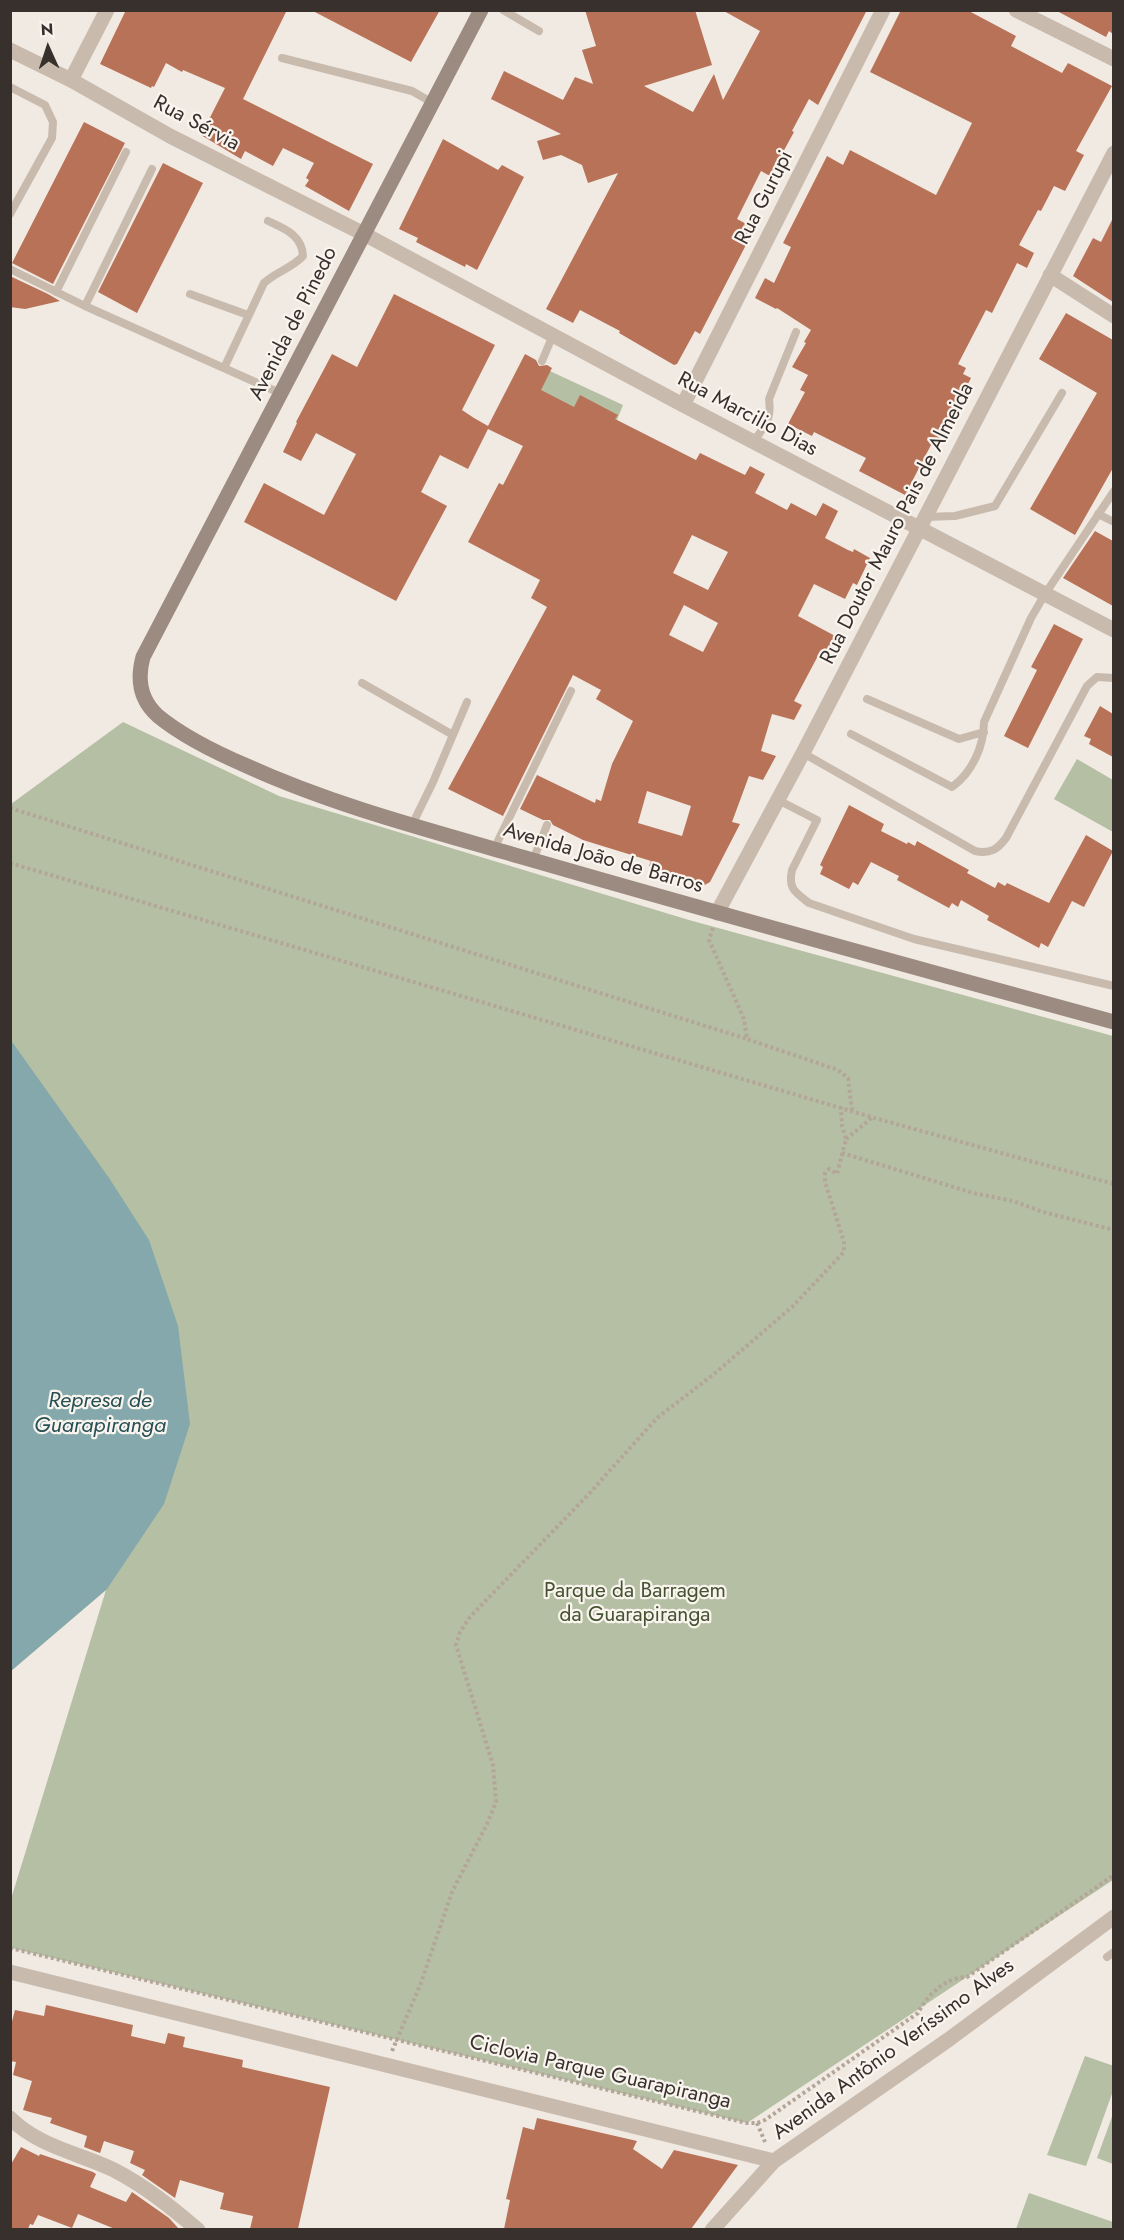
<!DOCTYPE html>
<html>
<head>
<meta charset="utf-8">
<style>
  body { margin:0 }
  #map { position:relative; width:1124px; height:2240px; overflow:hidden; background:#f1eae2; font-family:Jost,sans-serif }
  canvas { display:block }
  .frame { position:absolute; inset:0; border:12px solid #38302c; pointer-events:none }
  .north { position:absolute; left:18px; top:18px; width:60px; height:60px; -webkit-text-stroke:4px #f9f4ee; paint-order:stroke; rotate:357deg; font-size:16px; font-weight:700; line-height:24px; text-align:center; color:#38302c }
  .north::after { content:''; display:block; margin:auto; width:21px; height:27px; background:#38302c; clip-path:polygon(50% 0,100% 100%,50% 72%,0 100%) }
</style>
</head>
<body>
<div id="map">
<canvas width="1124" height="2240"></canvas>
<div class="frame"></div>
<div class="north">N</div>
</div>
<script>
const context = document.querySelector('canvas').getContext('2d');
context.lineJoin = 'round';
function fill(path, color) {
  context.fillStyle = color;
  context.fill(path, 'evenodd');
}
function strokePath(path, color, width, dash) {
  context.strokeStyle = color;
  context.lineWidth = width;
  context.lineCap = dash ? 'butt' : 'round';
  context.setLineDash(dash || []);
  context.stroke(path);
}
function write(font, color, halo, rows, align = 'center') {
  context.font = font + ' Jost,sans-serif';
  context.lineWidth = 4.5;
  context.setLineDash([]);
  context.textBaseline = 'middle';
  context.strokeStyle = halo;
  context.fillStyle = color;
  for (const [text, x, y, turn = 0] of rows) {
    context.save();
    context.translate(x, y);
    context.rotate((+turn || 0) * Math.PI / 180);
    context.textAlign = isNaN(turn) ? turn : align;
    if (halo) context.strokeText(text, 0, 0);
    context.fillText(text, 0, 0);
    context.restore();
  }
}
const green = new Path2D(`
  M524,359l99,46 -9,22 -106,-33z
  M123,722l156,74 410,124 424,116v844l-366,243 -736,-175v-49l95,-309 -95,81v-867z
  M1077,759l36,21v52l-59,-33z
  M1085,2056l29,10 -1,25 -27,75 -39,-11z
  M1113,2114v50l-16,-6z
  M1029,2193l84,29v7h-97z`);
const water = new Path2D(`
  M10,1039l99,139 40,62 29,86 12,98 -26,80 -57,85 -96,82z`);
const building = new Path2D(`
  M126,10h161l-44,89 130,65 -24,47 -44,-25 4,-6 -3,-2 8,-15 -31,-15 -10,18 -28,-15 -4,8 -40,-24 24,-47 -42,-18 -1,2 -16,-9 -12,24 -2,-1 -1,2 -51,-24z
  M311,10h129l-29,52z
  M585,10h110l17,55 -68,21 49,26 21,-38 9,26 37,-69 -38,-21h145l-49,95 -9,-6 -17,32 2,1 -24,44 -9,-5 -24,48 15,8 -5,10 2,2 -49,95 -5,-3 -18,33 -3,1 -55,-32 1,-2 -40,-21 -7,13 -27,-14 72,-136 -30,10 -6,-18 -21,-10 -18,5 -6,-19 24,-7 -70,-35 13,-28 59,29 12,-23 18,7 -11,-34 14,-4z
  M901,10h66l49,26 -5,10 51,27 6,-10 44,23 -36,65 8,4 -19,36 -11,-5 -13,25 -3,-1 -19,35 15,8 -7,15 -10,-5 -25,50 -6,-3 -28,54 8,4 -3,6 8,4 -35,69 -5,-2 -26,50 -46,-24 7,-13 -52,-26 -2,4 -24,-12 17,-32 -5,-2 8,-15 -16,-8 14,-24 -2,-1 7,-12 -34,-22 -1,1 -21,-11 10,-20 9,5 17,-36 -8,-4 44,-87 16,9 7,-15 86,45 36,-72 -102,-51z
  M1055,10h58v24l-4,-3 -3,6z
  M84,122l41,21 -72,141 -41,-21z
  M443,139l55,31 4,-5 22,12 -47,93 -11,-6 -1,3 -49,-25 2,-4 -19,-9z
  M163,163l40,20 -66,130 -39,-21z
  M1113,218v84l-40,-26 20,-38 8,4z
  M10,276l38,18 12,7 -35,8 -15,-2z
  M394,294l101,51 -33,65 12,8 14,8 37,-72 11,6 3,6 8,-1 5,3 -11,22 33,17 6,-12 38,20 -3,4 81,41 4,-7 45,22 5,-9 15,8 -10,19 32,17 4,-7 25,13 7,-13 15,8 -13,27 23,12 5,2 1,-3 16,9 -13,27 -4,-2 -8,16 -31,-15 -16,32 39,21 -10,19 -7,-4 -26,49 8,4 -8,15 -22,-6 -11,37 15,5 -13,24 -14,-4 -17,46 8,2 -30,58 -7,4 -49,-14 1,-5 -6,-1 2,-5 -68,-21 -30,-15 -3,-5h-7l-23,-11 17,-34 58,28 1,-4 5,2 11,-37 21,-43 -37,-22 5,-9 -28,-15 -70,141 -55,-27 99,-182 -16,-9 9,-18 -72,-38 31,-59 4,2 20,-39 -35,-17 -20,40 -28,-14 -19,37 26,14 -51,95 -152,-79 20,-39 60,32 32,-61 -40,-21 -15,28 -18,-9 14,-29 -1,-1 36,-68 25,13zM692,535l36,17 -20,38 -35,-17zM684,605l34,18 -15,29 -34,-17zM647,791l44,15 -9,30 -44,-13z
  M1066,313l47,27v128l-38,67 -45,-26 67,-116 -58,-34z
  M1095,531l18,10v65l-50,-28z
  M1054,624l29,15 -55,109 -24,-12 33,-66 -6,-3z
  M1100,706l13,8v43l-24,-13 2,-5 -7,-3z
  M849,805l35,19 -3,7 26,13 1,-2 7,4 2,-5 52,29 -2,3 28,15 3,-6 7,4 2,-3 42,20 37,-68 27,16 -29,56 -12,-6 -24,46 -7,-4 -2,5 -52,-28 2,-4 -28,-16 -3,7 -6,-4 -3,5 -52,-28 2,-4 -28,-14 -13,23 -5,-3 -4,7 -29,-15 3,-7 -3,-2z
  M46,2005l87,20 -2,11 34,8 3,-11 17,4 -2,10 60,13 -1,7 88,20 -32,142h-48l3,-13 -33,-7 4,-16 -44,-13 -5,18 -33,-23 3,-5 -15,-7 4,-12 -30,-10 -4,12 -16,-6 3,-11 -37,-13 2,-5 -29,-8 9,-29 -19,-6 3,-13 -6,-1v-32l5,-19 29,6z
  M537,2118l100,23 -4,8 29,20 12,-19 64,15 -47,64h-187l6,-29 -4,-1 17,-72 11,3z
  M21,2147l18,9 1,-2 53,18 3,2 -6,13 36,15 6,-10 37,26 10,11h-64l-37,-15 -6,14 -34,-13 -5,10 -3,-1 -2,5h-18v-63z`);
const path = new Path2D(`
  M10,808l737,231
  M10,863l868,256 236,65
  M713,928l-4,12 35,79 3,20 91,31 10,8 4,33
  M846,1139l27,-22
  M842,1153l131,40 40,8 30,11 71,18
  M10,1948l737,175h10l8,-3 153,-107c9,-18 28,-36 49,-36l147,-102
  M392,2051l29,-68 31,-91 35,-68 9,-22 -3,-37 -37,-120 4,-13 10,-15 117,-121 70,-78 57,-44 78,-67 52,-55v-10l-19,-60v-9l4,-4 8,5 9,-35 -4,-13 -1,-19
  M757,2123l8,19`);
const lane = new Path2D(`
  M503,10l36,21
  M282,58l130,33 21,12
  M10,87l35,18 8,17 -1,16 -42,76
  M10,269l75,37 197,88
  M56,292l70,-140
  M190,294l58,21
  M85,306l67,-137
  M542,361l11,-26
  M224,368l40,-85c12,-11 28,-15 39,-27 -1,-21 -18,-27 -35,-35
  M753,442c12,-16 19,-23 16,-43l27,-67
  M1098,514l16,8
  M925,517l30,-1 40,-10 67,-113
  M362,683l91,52
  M867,699l92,40 25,-7
  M851,734l101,53c20,-14 32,-41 32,-65l47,-104 14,-24 69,-103
  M803,753l172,98c15,3 22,-1 31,-13l81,-152 10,-9 17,1
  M778,800l39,20 -25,50c-4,19 3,22 17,33l105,36 200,47
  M412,825l21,-43 34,-80
  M494,849l77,-158
  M533,860l14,-35
  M1107,1957l7,-5`);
const street = new Path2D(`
  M1016,10l98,49
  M10,50l61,30 99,56 194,98 319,171 431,225
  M71,80l36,-70
  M1050,275l64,41
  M683,405l200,-395
  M717,913l86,-160 311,-600
  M10,1972l764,189
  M10,2118c29,29 69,35 104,52 31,16 57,37 84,60
  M712,2230l62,-69 174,-121 166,-123`);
const secondary = new Path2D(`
  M481,10l-338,647c-6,22 -3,43 15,59 23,19 61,38 89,50 88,40 182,64 275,91 197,57 394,111 592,165`);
const streetNames = [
  ["Rua Sérvia",196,124,28],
  ["Rua Gurupi",765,198,-63],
  ["Avenida de Pinedo",294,324,-63],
  ["Rua Marcilio Dias",747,415,28],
  ["Rua Doutor Mauro Pais de Almeida",898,524,-63],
  ["Avenida João de Barros",603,859,16],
  ["Avenida Antônio Veríssimo Alves",894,2050,-36],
  ["Ciclovia Parque Guarapiranga",600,2073,13]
];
const parkNames = [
  ["Parque da Barragem",635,1592],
  ["da Guarapiranga",635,1616]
];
const waterNames = [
  ["Represa de",100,1402],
  ["Guarapiranga",100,1427]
];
fill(green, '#b4bfa3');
fill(water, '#84a8ab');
fill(building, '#b87258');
strokePath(path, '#b4a599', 4, [3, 3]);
strokePath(lane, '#c8bbae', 8);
strokePath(street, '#c8bbae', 15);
strokePath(secondary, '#9c8b80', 15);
write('21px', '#38302c', '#f9f4ee', streetNames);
write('21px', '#465332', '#f9f4ee', parkNames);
write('italic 22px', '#265055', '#f9f4ee', waterNames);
</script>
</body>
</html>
